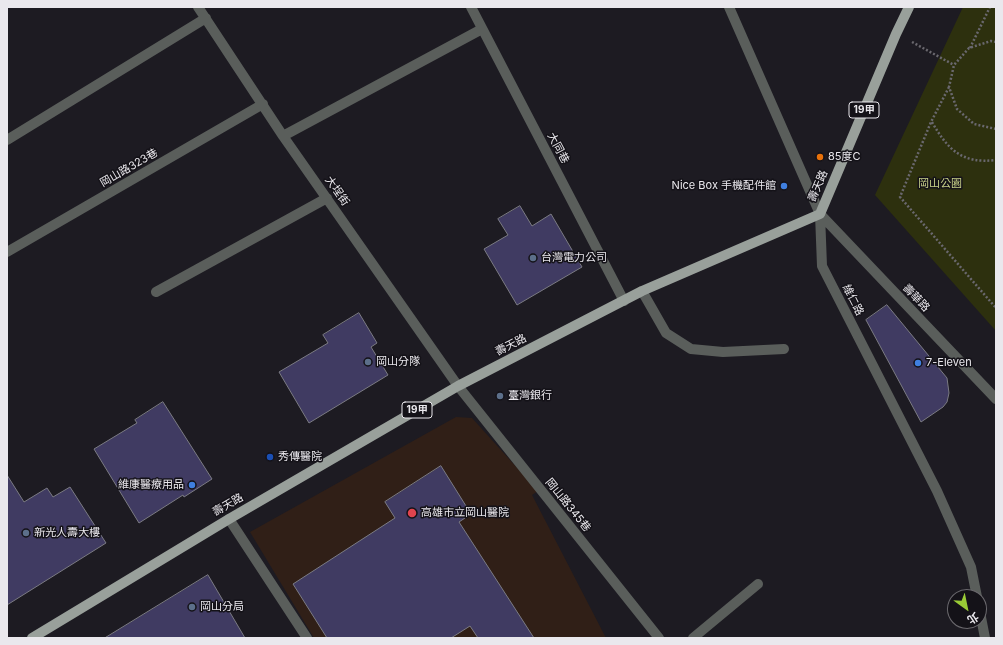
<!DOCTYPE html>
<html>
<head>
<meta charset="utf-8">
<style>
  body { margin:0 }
  #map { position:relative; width:1003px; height:645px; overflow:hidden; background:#1d1b22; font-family:Inter,"Noto Sans TC",sans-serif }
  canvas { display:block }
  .frame { position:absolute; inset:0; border:8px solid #eae8ed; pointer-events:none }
  .north { position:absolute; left:947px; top:589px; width:40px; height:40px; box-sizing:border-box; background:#141218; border:1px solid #6a686d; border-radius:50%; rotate:147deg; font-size:11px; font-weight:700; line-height:16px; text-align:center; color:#eae8ed }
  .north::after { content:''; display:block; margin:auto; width:14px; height:18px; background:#99cb36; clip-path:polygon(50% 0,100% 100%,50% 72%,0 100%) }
</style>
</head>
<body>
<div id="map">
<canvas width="1003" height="645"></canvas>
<div class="frame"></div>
<div class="north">北</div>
</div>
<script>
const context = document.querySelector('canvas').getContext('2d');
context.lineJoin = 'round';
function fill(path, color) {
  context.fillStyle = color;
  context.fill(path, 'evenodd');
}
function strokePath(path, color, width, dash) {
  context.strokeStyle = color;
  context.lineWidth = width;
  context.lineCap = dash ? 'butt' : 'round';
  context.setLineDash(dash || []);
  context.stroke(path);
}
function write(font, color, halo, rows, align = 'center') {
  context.font = font + ' Inter,"Noto Sans TC",sans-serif';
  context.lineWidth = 3;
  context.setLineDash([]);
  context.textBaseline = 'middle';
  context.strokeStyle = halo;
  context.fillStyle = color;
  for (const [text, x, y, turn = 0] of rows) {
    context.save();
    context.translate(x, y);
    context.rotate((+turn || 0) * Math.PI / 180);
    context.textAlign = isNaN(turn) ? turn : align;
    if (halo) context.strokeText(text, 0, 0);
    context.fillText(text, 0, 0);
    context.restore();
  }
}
const medical = new Path2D(`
  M456,417l16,1 66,73 -6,4 74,143h-292l-64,-106z`);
const green = new Path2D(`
  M963,7h33v324l-121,-136z`);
const building = new Path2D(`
  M520,206l12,20 19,-12 31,53 -65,38 -33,-56 24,-14 -10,-16z
  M887,305l60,73 2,15 -2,9 -4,5 -22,15 -55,-102z
  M359,313l18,30 -6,4 17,28 -79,48 -30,-51 49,-29 -5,-8z
  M163,402l49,77 -28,18 -1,-2 -44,28 -45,-74 43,-26 -2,-3z
  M441,466l30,48 -12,8 75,116h-56l-8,-12 -19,12h-124l-34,-54 102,-66 -10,-16z
  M7,475l17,27 23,-14 6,9 17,-10 36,56 -99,62z
  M208,575l37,63h-140z`);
const path = new Path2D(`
  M912,42l42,23
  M996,42l-5,-1 -22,7 -15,17 -5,22 8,22 17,15 22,5
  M970,48l20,-41
  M949,87l-18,35 -31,75 96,111
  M932,122c16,28 30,42 64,38`);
const minor = new Path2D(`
  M198,7l85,129 175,250 201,252
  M471,7l153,294
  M729,7l91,207 2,52 115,225 34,76 6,30
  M283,136l199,-107
  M7,140l199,-122
  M820,214l176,185
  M7,252l256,-148
  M642,291l24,42 25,16 32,3 61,-3
  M156,292l171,-94
  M229,519l78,119
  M979,607l6,31
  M693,638l65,-54`);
const major = new Path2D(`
  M32,638l197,-119 229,-133 184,-95 178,-77 76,-180 13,-27`);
const markers = [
  [820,157,4,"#e8710a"],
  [784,186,4,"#3f7fe0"],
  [533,258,4,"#5c6f8a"],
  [368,362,4,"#5c6f8a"],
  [918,363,4,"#3f7fe0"],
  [500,396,4,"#5c6f8a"],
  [270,457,4,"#1a4fb4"],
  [192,485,4,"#3f7fe0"],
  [412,513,5,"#e0444e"],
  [26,533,4,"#5c6f8a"],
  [192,607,4,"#5c6f8a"]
];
const shields = [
  [864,110,30],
  [417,410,30]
];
const shieldNames = [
  ["19甲",864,110],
  ["19甲",417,410]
];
const streetNames = [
  ["大同巷",558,148,62],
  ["岡山路323巷",129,168,-30],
  ["壽天路",818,186,-67],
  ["大埕街",337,191,55],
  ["壽華路",916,298,46],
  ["維仁路",853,300,63],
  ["壽天路",511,345,-27],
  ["壽天路",228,505,-30],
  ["岡山路345巷",568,505,51]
];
const poiNames = [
  ["85度C",828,157],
  ["Nice Box 手機配件館",776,186,"right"],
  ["台灣電力公司",541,258],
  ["岡山分隊",376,362],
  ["7-Eleven",926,363],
  ["臺灣銀行",508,396],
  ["秀傳醫院",278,457],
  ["維康醫療用品",184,485,"right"],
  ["高雄市立岡山醫院",421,513],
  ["新光人壽大樓",34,533],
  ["岡山分局",200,607]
];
const parkNames = [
  ["岡山公園",940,184]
];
fill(medical, '#301f17');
fill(green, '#2d300e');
fill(building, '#403b62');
strokePath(building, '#7b7b83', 1);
strokePath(path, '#6a686e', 2.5, [2, 2]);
strokePath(minor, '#5a5e5b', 10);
strokePath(major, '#99a09b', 10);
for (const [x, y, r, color] of markers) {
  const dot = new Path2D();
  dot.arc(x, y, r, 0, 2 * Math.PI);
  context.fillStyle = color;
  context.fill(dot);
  strokePath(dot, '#141218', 1.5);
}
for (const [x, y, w] of shields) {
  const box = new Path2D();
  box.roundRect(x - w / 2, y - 8, w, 16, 3);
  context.fillStyle = '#141218';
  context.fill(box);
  strokePath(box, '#eae8ed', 1);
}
write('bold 10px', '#eae8ed', null, shieldNames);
write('11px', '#eae8ed', '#141218', streetNames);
write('11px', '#eae8ed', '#141218', poiNames, 'left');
write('11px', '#c8d188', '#141218', parkNames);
</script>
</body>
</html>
